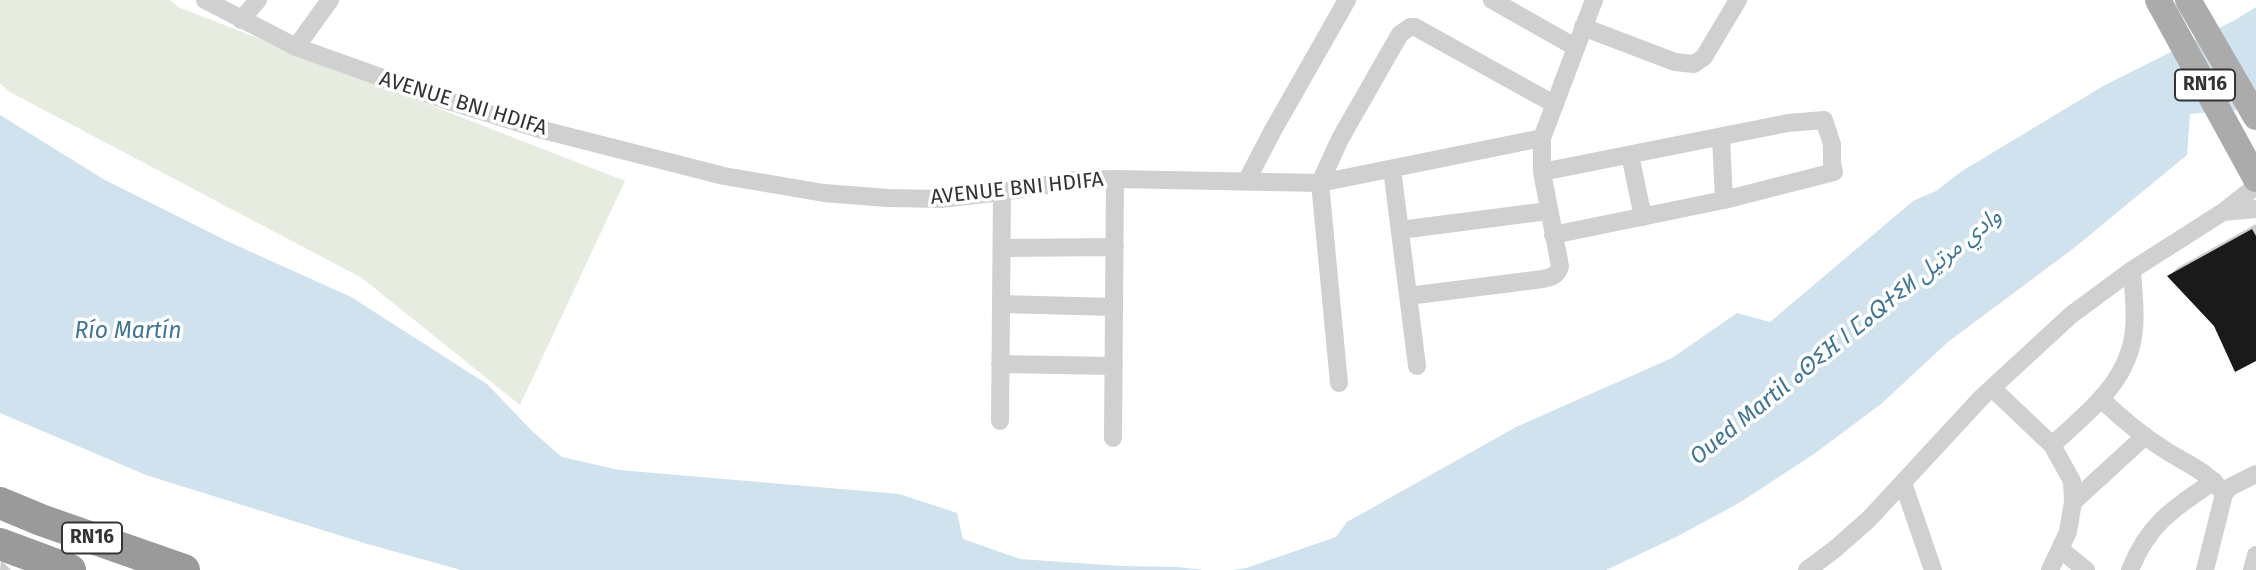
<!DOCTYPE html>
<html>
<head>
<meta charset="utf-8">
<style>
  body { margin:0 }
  canvas { display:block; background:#fff }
</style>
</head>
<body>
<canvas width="2256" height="570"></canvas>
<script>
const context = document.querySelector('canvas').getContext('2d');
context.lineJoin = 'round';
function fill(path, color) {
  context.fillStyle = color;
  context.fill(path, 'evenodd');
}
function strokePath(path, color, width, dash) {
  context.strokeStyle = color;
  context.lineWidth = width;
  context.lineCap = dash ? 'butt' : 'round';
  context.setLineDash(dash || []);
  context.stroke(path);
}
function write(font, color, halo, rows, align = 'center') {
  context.font = font + ' "Fira Sans","Noto Sans Arabic","Noto Sans Tifinagh",sans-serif';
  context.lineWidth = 7;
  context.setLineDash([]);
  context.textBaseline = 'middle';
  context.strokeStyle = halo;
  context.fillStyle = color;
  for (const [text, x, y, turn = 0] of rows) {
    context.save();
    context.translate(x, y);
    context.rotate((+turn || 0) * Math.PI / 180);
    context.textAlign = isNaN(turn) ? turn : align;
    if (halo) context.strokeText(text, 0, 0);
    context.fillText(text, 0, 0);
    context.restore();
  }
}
const green = new Path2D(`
  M0,0h170l8,7 447,174 -105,224 -158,-127 -354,-187 -8,-8z`);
const water = new Path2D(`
  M2256,7v101l-66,6 -3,41 -113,93 -126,94 -67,62 -67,50 -75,49 -61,33 -72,34h-373l13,-2 90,-31 11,-15 169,-95 156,-69 65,-45 33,9 143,-121 23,-10 26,-20 143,-86 130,-65z
  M0,115l105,65 122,61 124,56 136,87 46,48 29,25 57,13 280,24 58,19 6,26 57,20 101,7 57,1 25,3h-742l-97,-27 -218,-68 -146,-62z`);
const shadow = new Path2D(`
  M2256,224v135l-40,-34 -47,-49 8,-8z
  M1,560l10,10h-11z`);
const building = new Path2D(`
  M2252,229l4,7v125l-21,11 -21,-46 -47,-50z`);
const street = new Path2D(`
  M205,0l91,47 146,52 97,30 185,47 100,17 63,5 54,1 61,-7 74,-12 39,-1 205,4 222,-45 52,-138
  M1492,0l83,47
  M241,20l17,-20
  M1583,27l92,35 19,2 10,-7 34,-57
  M296,47l34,-47
  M1721,137l3,63
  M1630,155l13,62
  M1392,169l25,197
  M1542,172l246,-49 36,-3 8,24v19l2,9 -110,28 -171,35
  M1246,182l26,-50 75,-132
  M2223,212l33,-3
  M1400,230l148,-19
  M1002,248l113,-1
  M1408,296l135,-17c9,-2 15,-4 17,-13l-18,-94v-34
  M1001,304l113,3
  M1000,364l114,2
  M1339,383l-19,-200 20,-44 60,-105 10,-7h5l139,77
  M1992,388l60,57 20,36 1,21 -5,30 -18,38
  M2102,400c19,18 38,34 60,48 24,16 45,22 62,46
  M1000,421l2,-229
  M1113,438l2,-259
  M2052,445c35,-32 78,-64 82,-116 2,-19 -1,-40 -2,-59
  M1903,483l30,87
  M2073,502l72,-66
  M2060,549l26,21
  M1807,570l28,-21 34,-30 112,-121 90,-83 61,-45 91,-58 33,-26
  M2130,570c19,-47 44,-62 84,-89
  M2205,570l19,-76 6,-7 26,-13
  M2252,570l4,-15`);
const primary = new Path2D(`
  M2158,0l98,179
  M2188,0l68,117`);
const highway = new Path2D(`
  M0,503l41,17 143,50
  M0,544l70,26`);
const shields = [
  [2205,85,60],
  [92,538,60]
];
const shieldNames = [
  ["RN16",2205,85],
  ["RN16",92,538]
];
const streetNames = [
  ["AVENUE BNI HDIFA",463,104,17],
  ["AVENUE BNI HDIFA",1017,189,-6]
];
const waterNames = [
  ["Río Martín",128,332],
  ["Oued Martil ⴰⵙⵉⴼ ⵏ ⵎⴰⵕⵜⵉⵍ وادي مرتيل",1846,337,-39]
];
fill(green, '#e6ecdf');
fill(water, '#cfe2ee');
fill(shadow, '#0003');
fill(building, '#1a1a1a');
strokePath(street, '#d0d0d0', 18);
strokePath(primary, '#ababab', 26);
strokePath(highway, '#9a9a9a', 32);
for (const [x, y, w] of shields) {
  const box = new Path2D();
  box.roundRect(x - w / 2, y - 15.5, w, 31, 5);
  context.fillStyle = '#fff';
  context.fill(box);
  strokePath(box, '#333', 2);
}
write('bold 19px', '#333', null, shieldNames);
write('21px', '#333', '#fff', streetNames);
write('italic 23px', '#3f7597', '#fff', waterNames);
</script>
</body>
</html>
